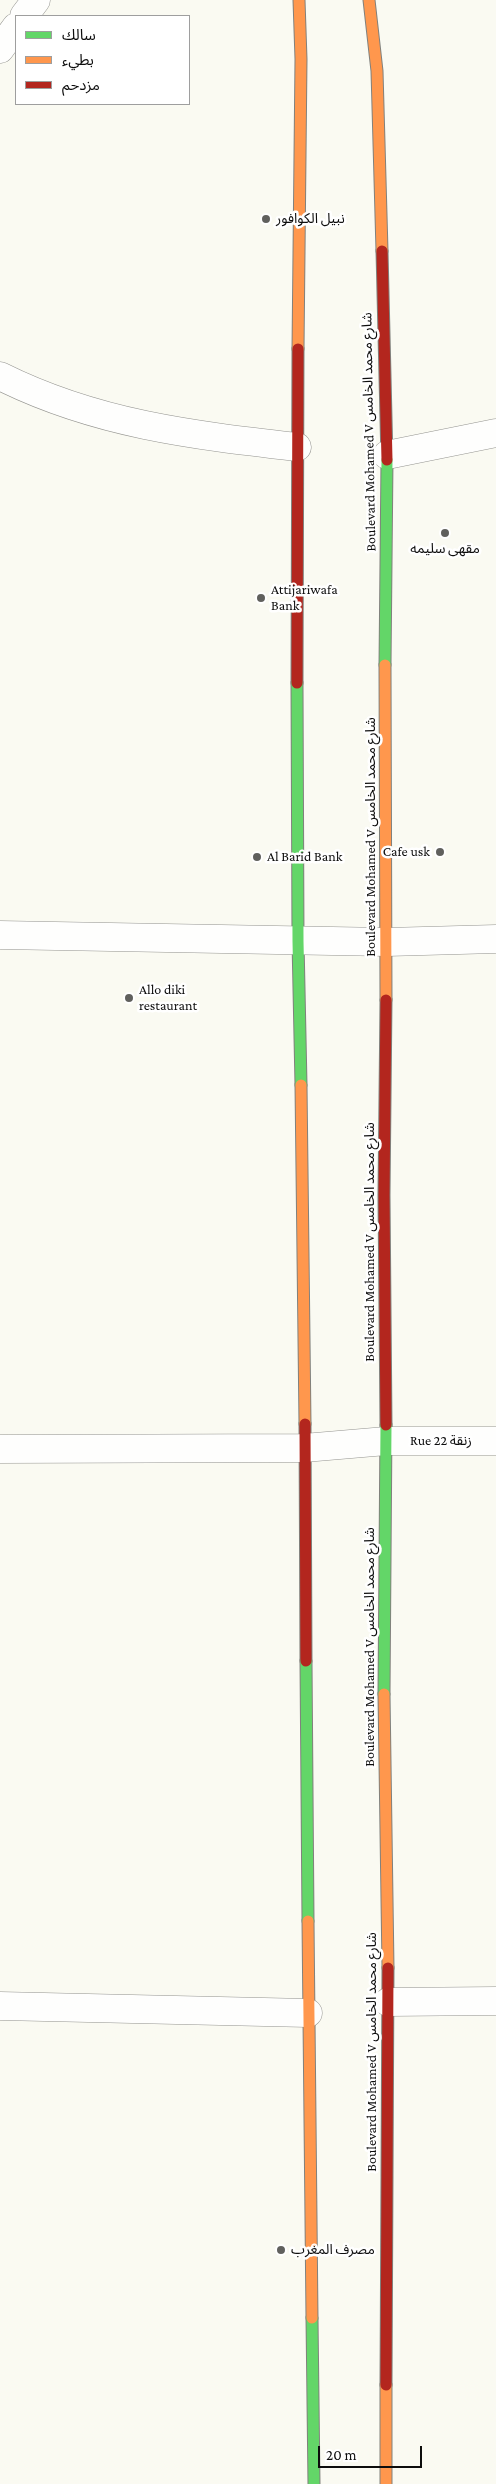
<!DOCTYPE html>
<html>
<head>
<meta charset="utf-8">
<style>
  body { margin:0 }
  #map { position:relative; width:496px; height:2484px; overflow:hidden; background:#fafaf2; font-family:"Crimson Pro","Noto Sans Arabic",serif }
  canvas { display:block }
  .legend { position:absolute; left:15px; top:15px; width:175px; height:90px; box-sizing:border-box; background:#fff; border:1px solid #9e9e9e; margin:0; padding:6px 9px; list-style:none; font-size:15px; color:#0d0d0d }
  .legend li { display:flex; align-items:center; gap:10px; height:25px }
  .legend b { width:25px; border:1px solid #9e9e9e }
  .scale { position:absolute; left:318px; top:2446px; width:104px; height:22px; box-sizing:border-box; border:2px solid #0d0d0d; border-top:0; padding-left:6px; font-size:15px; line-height:18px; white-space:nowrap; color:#0d0d0d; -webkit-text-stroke:4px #fff; paint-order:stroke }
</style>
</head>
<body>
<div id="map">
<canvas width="496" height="2484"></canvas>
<ul class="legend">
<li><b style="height:6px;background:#63d668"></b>سالك</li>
<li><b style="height:6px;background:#ff974d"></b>بطيء</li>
<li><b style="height:6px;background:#b3261e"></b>مزدحم</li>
</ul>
<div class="scale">20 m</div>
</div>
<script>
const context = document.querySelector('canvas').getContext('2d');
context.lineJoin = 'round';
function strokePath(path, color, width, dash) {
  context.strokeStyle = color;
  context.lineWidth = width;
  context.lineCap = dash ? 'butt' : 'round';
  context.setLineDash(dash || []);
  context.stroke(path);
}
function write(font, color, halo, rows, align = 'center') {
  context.font = font + ' "Crimson Pro","Noto Sans Arabic",serif';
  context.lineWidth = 5;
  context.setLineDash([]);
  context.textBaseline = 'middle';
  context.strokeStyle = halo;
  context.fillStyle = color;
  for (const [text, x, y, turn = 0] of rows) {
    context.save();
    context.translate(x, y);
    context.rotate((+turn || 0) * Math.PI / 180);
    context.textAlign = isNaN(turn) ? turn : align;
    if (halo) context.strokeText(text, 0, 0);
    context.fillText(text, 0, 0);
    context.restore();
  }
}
const street = new Path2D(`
  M24,16l12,-16
  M0,49l16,-22
  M0,376c96,48 192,59 297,71
  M387,455l109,-22
  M0,935l387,7 109,-3
  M0,1449l304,-1 82,-7h110
  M388,2002l108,-1
  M0,2006l308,7`);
const fast = new Path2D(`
  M385,665l2,-205
  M297,683l1,258 3,144
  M306,1661l2,260
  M384,1694l2,-269
  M312,2318l2,166`);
const slow = new Path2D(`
  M369,0l8,71 5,180
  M298,349l3,-290 -2,-59
  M385,665l1,335
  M301,1085l4,339
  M384,1694l4,274
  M308,1921l4,397
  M386,2484v-99`);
const jam = new Path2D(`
  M382,251l5,209
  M297,683l1,-334
  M305,1424l1,237
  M386,1425l-2,-230 2,-195
  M386,2385l2,-417`);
const markers = [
  [266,219,5,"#60605d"],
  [445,533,5,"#60605d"],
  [261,598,5,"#60605d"],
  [440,852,5,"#60605d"],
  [257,857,5,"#60605d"],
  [129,998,5,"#60605d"],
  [281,2250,5,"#60605d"]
];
const poiNames = [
  ["نبيل الكوافور",276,219],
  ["مقهى سليمه",445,549,"center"],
  ["Attijariwafa",271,590],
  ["Bank",271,606],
  ["Cafe usk",430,852,"right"],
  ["Al Barid Bank",267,857],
  ["Allo diki",139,990],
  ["restaurant",139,1006],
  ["مصرف المغرب",291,2250]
];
const streetNames = [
  ["Boulevard Mohamed V شارع محمد الخامس",369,432,-91],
  ["Boulevard Mohamed V شارع محمد الخامس",371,837,-90],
  ["Boulevard Mohamed V شارع محمد الخامس",370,1242,-90],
  ["Rue 22 زنقة",441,1441],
  ["Boulevard Mohamed V شارع محمد الخامس",370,1647,-90],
  ["Boulevard Mohamed V شارع محمد الخامس",372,2052,-90]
];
strokePath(street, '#949490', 29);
strokePath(fast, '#81817d', 13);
strokePath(slow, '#81817d', 13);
strokePath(jam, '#81817d', 13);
strokePath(street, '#fefefd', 28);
strokePath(fast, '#63d668', 11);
strokePath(slow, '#ff974d', 11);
strokePath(jam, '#b3261e', 11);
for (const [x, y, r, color] of markers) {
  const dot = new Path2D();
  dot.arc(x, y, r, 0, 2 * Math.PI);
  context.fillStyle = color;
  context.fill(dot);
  strokePath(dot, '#fff', 2);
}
write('14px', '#0d0d0d', '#fff', poiNames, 'left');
write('14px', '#0d0d0d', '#fff', streetNames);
</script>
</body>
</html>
